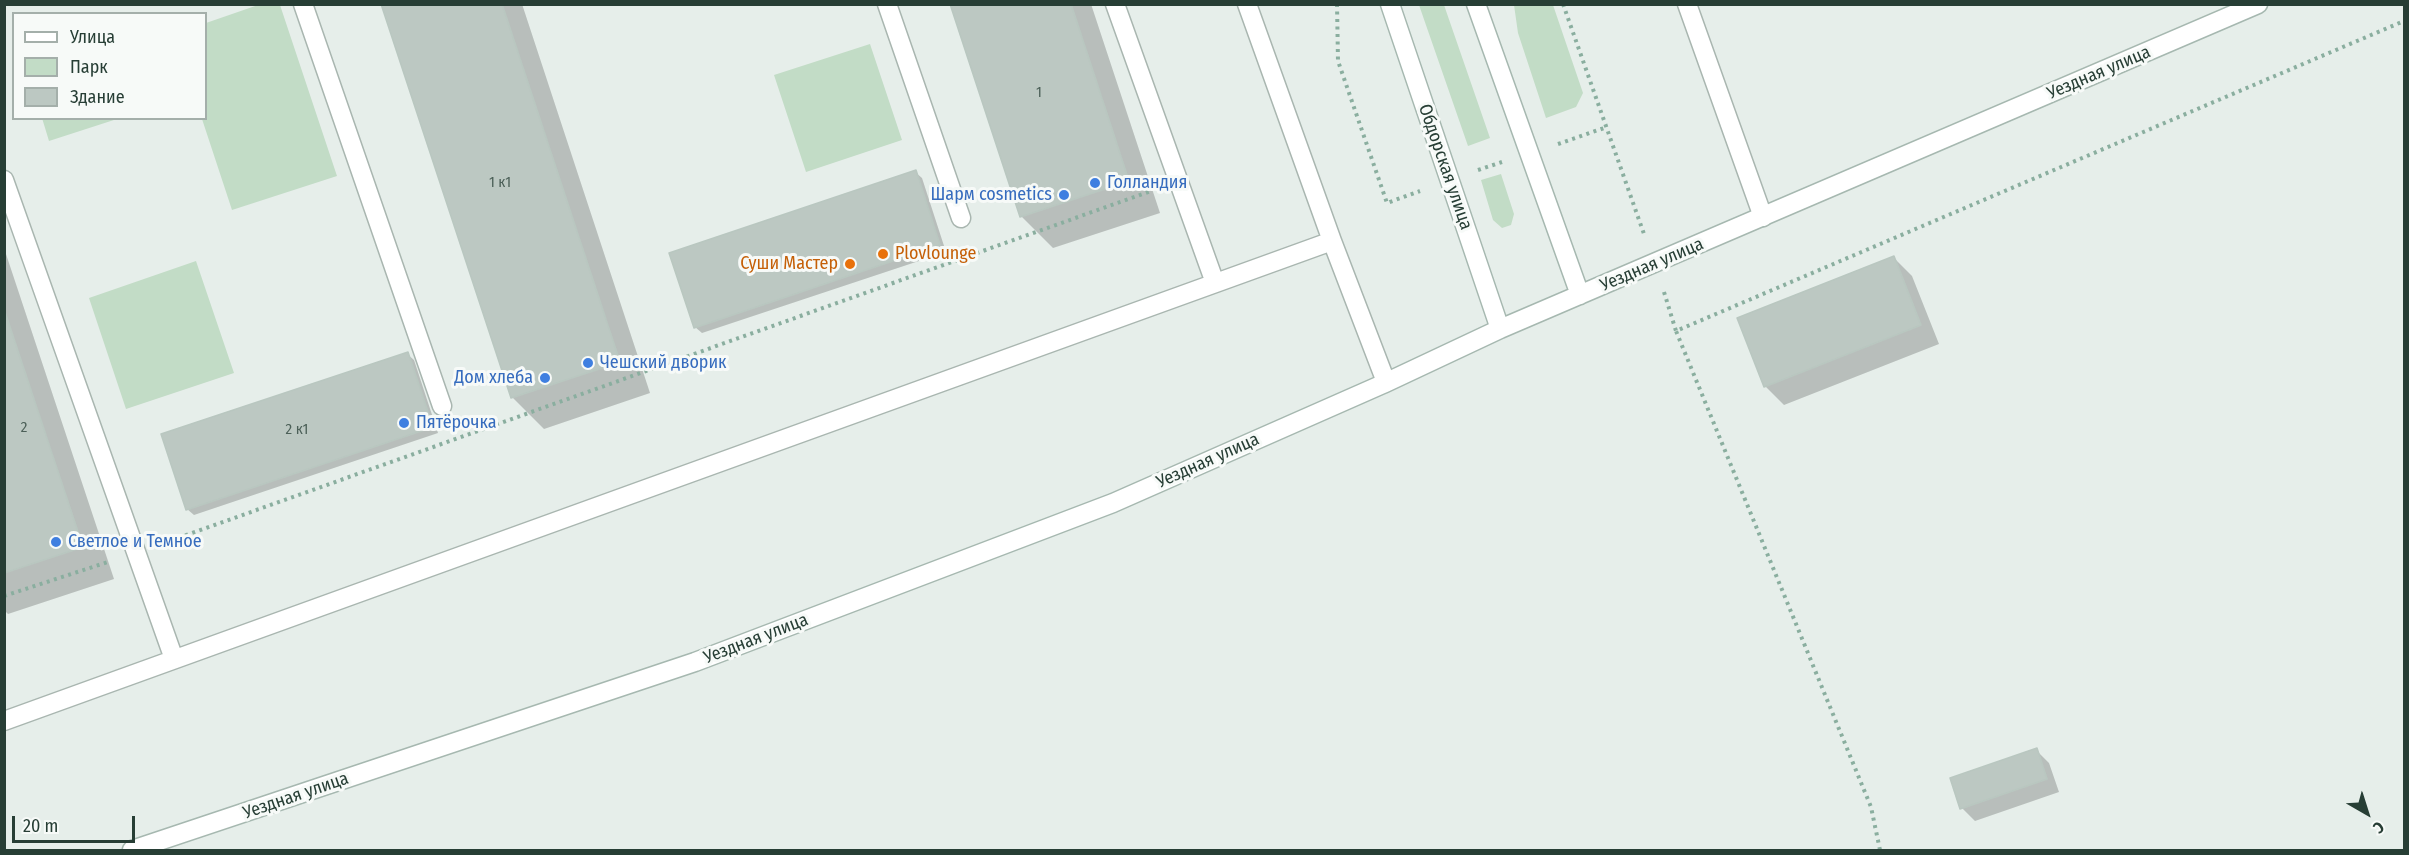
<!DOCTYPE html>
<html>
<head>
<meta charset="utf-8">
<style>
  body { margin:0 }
  #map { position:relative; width:2409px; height:855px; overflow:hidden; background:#e6eeea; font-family:"Fira Sans Condensed",sans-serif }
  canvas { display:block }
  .frame { position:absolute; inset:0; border:6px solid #273e35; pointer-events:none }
  .legend { position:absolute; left:12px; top:12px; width:195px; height:108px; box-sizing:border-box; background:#f7faf8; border:2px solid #a4afaa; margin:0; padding:8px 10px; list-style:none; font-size:18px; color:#273e35 }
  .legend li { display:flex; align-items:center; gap:12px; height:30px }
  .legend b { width:30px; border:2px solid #a4afaa }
  .north { position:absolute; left:2337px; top:783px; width:60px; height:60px; -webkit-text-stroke:4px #f7faf8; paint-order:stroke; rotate:141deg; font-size:16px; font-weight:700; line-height:24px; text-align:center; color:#273e35 }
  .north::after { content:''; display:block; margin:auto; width:21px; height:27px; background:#273e35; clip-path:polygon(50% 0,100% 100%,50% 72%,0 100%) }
  .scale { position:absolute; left:12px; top:816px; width:123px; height:27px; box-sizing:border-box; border:3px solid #273e35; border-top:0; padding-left:8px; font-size:18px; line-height:21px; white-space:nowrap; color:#273e35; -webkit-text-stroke:4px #f7faf8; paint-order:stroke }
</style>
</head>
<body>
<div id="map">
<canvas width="2409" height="855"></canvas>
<div class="frame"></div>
<ul class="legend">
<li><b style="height:8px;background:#fff"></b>Улица</li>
<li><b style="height:16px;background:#c2dcc6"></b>Парк</li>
<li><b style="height:16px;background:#bcc8c2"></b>Здание</li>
</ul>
<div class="north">С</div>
<div class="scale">20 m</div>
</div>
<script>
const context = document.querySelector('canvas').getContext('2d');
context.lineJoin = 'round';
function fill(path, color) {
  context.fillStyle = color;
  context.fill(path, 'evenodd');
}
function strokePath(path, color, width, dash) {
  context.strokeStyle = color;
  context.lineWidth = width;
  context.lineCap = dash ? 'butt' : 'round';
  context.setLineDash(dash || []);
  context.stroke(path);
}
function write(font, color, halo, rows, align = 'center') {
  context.font = font + ' "Fira Sans Condensed",sans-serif';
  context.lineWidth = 6;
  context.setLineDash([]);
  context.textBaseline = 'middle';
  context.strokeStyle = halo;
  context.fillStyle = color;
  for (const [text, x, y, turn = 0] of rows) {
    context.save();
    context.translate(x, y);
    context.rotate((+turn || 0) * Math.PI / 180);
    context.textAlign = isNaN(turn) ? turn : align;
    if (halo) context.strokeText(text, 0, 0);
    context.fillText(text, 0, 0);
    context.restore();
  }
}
const green = new Path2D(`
  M261,4l19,1 57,171 -105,34 -30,-91 4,-1v-95z
  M1419,5h25l46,133 -22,8z
  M1514,5h39l30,88 -7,14 -30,11 -28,-85z
  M870,44l32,96 -96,32 -32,-97z
  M42,118h75v1l-68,22z
  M1501,174l13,40 -3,11 -9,3 -9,-8 -12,-40z
  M196,261l38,112 -108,36 -37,-111z`);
const shadow = new Path2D(`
  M382,4h140l128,389 -106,36 -32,-32z
  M951,4h140l69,209 -107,35 -31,-31z
  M915,172l7,6 24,74 -244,81 -7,-6z
  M4,248l110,331 -106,35 -4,-4z
  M1894,258l18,18 27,68 -155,61 -19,-19z
  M407,354l7,6 24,73 -244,82 -7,-6z
  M2036,750l13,13 10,29 -84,29 -13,-13z`);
const building = new Path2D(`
  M381,4h121l118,358 -109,36z
  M950,4h121l58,177 -109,36z
  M916,170l24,75 -246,83 -25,-75z
  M1894,256l27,69 -157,62 -27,-69z
  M4,309l79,238 -79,26z
  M408,352l25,75 -247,83 -25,-76z
  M2037,748l10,31 -87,30 -10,-31z`);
const path = new Path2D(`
  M1337,4l1,57 49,142 33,-12
  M1563,4l81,230
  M1558,144l49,-17
  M1478,170l24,-8
  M1664,292l12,39
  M164,543l987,-352
  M4,596l104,-34
  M1880,850l-9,-43 -195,-476 728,-310`);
const lane = new Path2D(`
  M303,4l139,402
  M887,4l74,214
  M1115,4l100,279
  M1247,4l85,237 54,141
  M1687,4l76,213
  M4,180l170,479
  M4,721l1328,-480`);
const secondary = new Path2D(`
  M1390,4l110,325
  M1476,4l104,291
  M132,850l563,-188 418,-159 270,-119 117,-55 758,-325`);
const markers = [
  [1095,183,6,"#3f7fe0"],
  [1064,195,6,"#3f7fe0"],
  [883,254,6,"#e8710a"],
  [850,264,6,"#e8710a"],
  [588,363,6,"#3f7fe0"],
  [545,378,6,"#3f7fe0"],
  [404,423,6,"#3f7fe0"],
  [56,542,6,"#3f7fe0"]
];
const numberNames = [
  ["1",1039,93],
  ["1 к1",500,183],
  ["2",24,428],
  ["2 к1",297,430]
];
const streetNames = [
  ["Уездная улица",2099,73,-23],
  ["Обдорская улица",1445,167,71],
  ["Уездная улица",1652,265,-23],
  ["Уездная улица",1208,461,-24],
  ["Уездная улица",756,639,-21],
  ["Уездная улица",296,796,-19]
];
const shopNames = [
  ["Голландия",1107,183],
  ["Шарм cosmetics",1052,195,"right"],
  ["Чешский дворик",600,363],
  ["Дом хлеба",533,378,"right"],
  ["Пятёрочка",416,423],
  ["Светлое и Темное",68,542]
];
const foodNames = [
  ["Plovlounge",895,254],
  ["Суши Мастер",838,264,"right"]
];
fill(green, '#c2dcc6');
fill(shadow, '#0003');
fill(building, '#bcc8c2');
strokePath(building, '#b9c7c0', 1.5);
strokePath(lane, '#a9b6b0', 21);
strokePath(secondary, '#a6b8b0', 21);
strokePath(path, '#8aae9f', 4, [3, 4.5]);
strokePath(lane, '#fff', 18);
strokePath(secondary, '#fff', 18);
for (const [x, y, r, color] of markers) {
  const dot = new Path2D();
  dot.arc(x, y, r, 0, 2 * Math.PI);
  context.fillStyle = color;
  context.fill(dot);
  strokePath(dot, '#f7faf8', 2);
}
write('15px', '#4c6058', null, numberNames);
write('18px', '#273e35', '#f7faf8', streetNames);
write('18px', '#366cbe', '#f7faf8', shopNames, 'left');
write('18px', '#c56008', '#f7faf8', foodNames, 'left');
</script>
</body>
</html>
